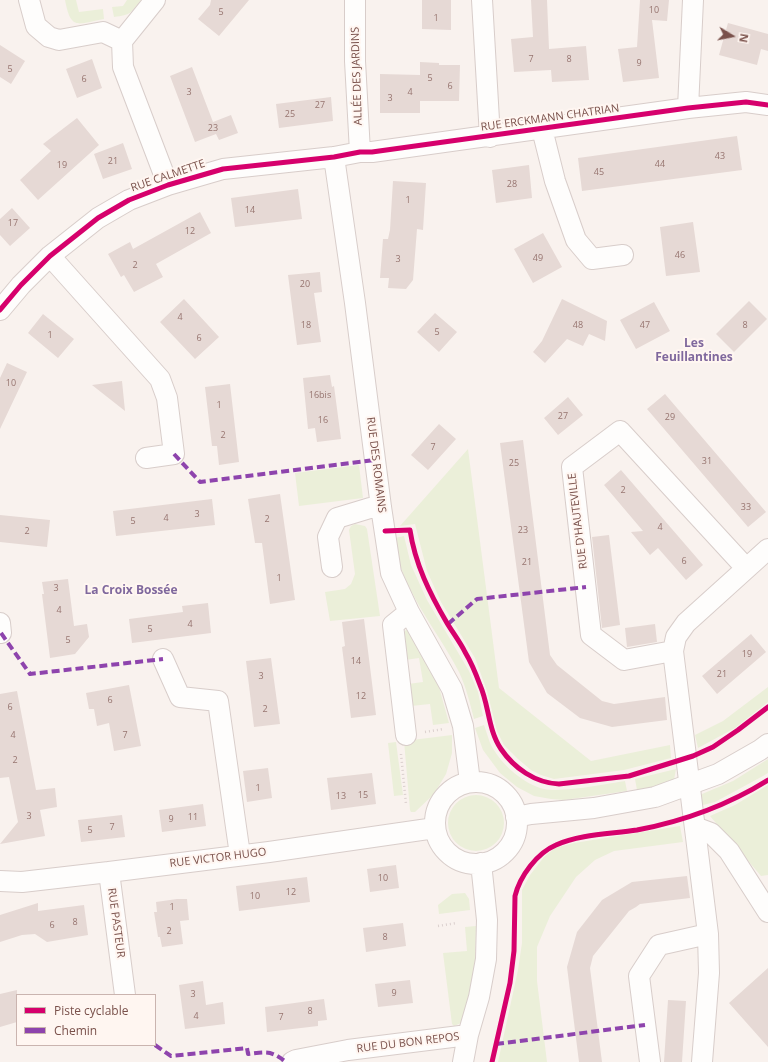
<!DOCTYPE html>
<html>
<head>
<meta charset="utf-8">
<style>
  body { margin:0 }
  #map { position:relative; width:768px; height:1062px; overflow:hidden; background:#f9f2ee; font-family:"Open Sans",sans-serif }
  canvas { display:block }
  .legend { position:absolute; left:16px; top:994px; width:140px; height:52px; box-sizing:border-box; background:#fff6f1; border:1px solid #cab4af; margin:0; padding:5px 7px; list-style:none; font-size:12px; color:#7a514b }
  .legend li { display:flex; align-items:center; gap:8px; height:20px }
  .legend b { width:20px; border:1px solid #cab4af }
  .north { position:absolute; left:712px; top:16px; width:40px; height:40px; -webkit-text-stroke:3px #fff6f1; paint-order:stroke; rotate:100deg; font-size:11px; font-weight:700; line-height:16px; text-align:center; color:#7a514b }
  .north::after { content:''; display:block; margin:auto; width:14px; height:18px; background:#7a514b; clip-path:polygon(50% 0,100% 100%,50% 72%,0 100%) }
</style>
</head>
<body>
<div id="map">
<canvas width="768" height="1062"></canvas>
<ul class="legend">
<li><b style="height:5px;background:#d6006c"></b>Piste cyclable</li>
<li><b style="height:5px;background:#8e44ad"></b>Chemin</li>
</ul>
<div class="north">N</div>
</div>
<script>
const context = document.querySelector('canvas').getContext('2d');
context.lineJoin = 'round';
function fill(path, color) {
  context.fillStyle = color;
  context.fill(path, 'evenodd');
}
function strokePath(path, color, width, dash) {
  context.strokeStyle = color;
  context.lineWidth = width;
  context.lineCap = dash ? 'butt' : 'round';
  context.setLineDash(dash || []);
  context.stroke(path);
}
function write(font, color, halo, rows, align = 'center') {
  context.font = font + ' "Open Sans",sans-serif';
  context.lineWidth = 4;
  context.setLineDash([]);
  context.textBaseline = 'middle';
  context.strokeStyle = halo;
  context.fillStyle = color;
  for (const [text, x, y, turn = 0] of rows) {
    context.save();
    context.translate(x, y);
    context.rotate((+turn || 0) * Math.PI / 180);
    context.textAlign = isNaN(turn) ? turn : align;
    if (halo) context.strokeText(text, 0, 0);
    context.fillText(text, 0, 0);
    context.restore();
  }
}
const green = new Path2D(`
  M65,0h11l3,12 24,-3 1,10c-27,5 -33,12 -39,-19z
  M127,0h14c-10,13 -10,15 -27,17l-2,-10 11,-1z
  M468,449l31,239 92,73 79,-16 1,13 -47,12 -70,9 -13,-4 -10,-5 -13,-11 -14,-14 -7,-14 -10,-40 -12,-33 -34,-56 -14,-31 -12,-47 -15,2z
  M359,465l4,33 -64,8 -4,-33z
  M355,524l10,2 2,3 13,87 -50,5 -5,-29 20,-3 6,-5 4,-10 -6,-44 2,-4z
  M404,536l7,29 16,35 42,71 9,21 5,24 -9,3c-4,-16 -8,-32 -15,-47 -18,-35 -44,-66 -58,-104 -3,-9 -4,-20 -6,-30z
  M406,630h3l30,57 10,36 -16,2 -3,-21 -19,2 -3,-22 15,-2 -4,-24 -14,2 -1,-28z
  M768,687v15l-33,26 -37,20 -3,-13 28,-14z
  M484,725c2,6 4,12 6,18 9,19 30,38 50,45 17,6 66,-4 85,-7l2,10 -63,9 -13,-1 -17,-3 -17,-9 -17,-14 -17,-23 -8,-22z
  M452,735v18l-6,21 -12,20 -19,18h-4l-1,-2 -6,-69z
  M396,742l7,53 -9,1 -6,-53z
  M768,759v14l-5,3 -48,26 -16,4v-8l3,-4 31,-13z
  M676,769l-2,11 -26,9 -11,1 -2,-11z
  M768,785v90l-7,1 -51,-60 25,-11z
  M448 823a28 28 0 1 1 56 0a28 28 0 1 1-56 0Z
  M680,826l3,16 -69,9 -19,9 -19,17 -26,39 -13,31v34l10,81h-49l20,-92 4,-27v-53l8,-15 14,-18 11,-9 19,-5z
  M465,893l4,6 1,11 -31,4 -1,-9 14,-11z
  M476,926l-1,35 -5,32 -9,30 -7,3 -2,-2 -9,-71 24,-2 -2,-24z`);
const building = new Path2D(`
  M211,0h38l-30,36 -21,-17 12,-14z
  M422,0h29v30l-29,-1z
  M531,0h16l2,49 37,-3 3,34 -37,2 -1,-12 -37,2 -3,-33 22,-2z
  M640,0h29l-2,21 -15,-1 7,58 -36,4 -5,-33 19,-2z
  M728,23l40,11v17l-7,-2 -4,16 -38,-10z
  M0,45l25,16 -14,23 -11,-7z
  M92,59l10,29 -25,10 -11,-29z
  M420,62l19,1v2h21l-1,36h-39v12h-40v-39l40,1z
  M192,67l21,55 18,-7 7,18 -19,7 -3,-6 -21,8 -25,-66z
  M331,97l2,24 -54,7 -3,-24z
  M77,118l22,27 -61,55 -18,-20 31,-29 -8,-7z
  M737,136l5,34 -160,21 -4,-33z
  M123,143l9,26 -29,10 -9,-25z
  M529,165l3,33 -36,5 -4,-33z
  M393,181l33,2 -3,47 -6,-1 -4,51 -7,9 -18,-1 1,-10h-9l3,-39h5l2,-9z
  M298,189l4,30 -67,8 -4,-29z
  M12,208l18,20 -20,18 -10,-11v-16z
  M200,212l11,21 -55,31 7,13 -29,15 -10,-17 -3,2 -13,-23 22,-12 3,7z
  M693,222l7,50 -34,4 -6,-49z
  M543,233l19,34 -29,16 -19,-34z
  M320,272l2,20 -8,1 7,49 -24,3 -9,-70z
  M184,299l35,38 -24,22 -35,-37z
  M562,299l45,22 -2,20 -16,-7 -6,12 -16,-7 -22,24 -12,-11 9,-11z
  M749,301l18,18 -33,33 -18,-18z
  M654,302l16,29 -34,18 -16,-29z
  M435,313l22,19 -18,20 -22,-20z
  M43,314l31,25 -16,19 -30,-25z
  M7,363l20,9 -27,57v-51z
  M330,375l2,12 2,-1 7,53 -24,3 -2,-14 -7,1 -5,-51z
  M122,381l3,30 -33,-26z
  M230,384l9,78 -20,3 -2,-19h-5l-7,-59z
  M665,394l101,118 -18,15 -101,-118z
  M568,397l15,18 -25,20 -14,-17z
  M439,424l17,15 -28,31 -17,-15z
  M523,440l27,215 7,10 45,36 12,3 51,-7 2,23 -55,7 -32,-9 -33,-25 -18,-31 -29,-219z
  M621,470l82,95 -17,15 -28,-32 -8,7 -19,-23 12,-1 -39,-46z
  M280,494l15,106 -25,4 -8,-61h-7l-7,-44z
  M212,499l3,26 -99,11 -3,-25z
  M0,515l50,5 -3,27 -47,-5z
  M609,535l11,90 -18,3 -10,-91z
  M68,579l6,47 13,-2 2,13 -14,17 -25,4 -8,-64h2l-2,-12z
  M208,603l3,30 -79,10 -3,-24 54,-7 -1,-6z
  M364,619l12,96 -25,3 -9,-71 3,-1 -3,-24z
  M655,624l2,18 -30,5 -2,-19z
  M751,634l15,18 -49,42 -15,-18z
  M271,658l9,66 -26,3 -8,-66z
  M129,685l12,61 -27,5 -5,-28 -12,3 -3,-17h-5l-3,-16z
  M17,691l19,99 19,-2 2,19 -17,3 5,26 -45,8 18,-22 -9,-45 -9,1v-84z
  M268,768l4,30 -25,4 -4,-31z
  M372,773l4,31 -45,6 -4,-32z
  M203,804l3,22 -44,6 -3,-22z
  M122,815l3,22 -44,5 -3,-22z
  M396,865l3,23 -29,4 -3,-23z
  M687,876l3,22 -50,6 -4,3 -7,4 -36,45 -3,12 12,94h-23l-12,-95 10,-35 25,-32 30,-18z
  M307,877l3,25 -71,9 -3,-25z
  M177,899h10l2,21 -9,1 3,23 -21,3 -2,-10h-2l-4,-25h3l-1,-10z
  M38,903v8l46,-6 4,30 -41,7 -12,-8 -13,1 -22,7v-27z
  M403,923l3,23 -40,6 -3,-24z
  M768,968v79l-39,-44z
  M410,980l3,23 -35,4 -3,-23z
  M203,981l3,24 17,-3 2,22 -40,5 -6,-44z
  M17,990v32l-17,5v-33z
  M324,999l3,21 -9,1v5l-51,6 -2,-25z
  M668,1000l18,1 -4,61h-18z`);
const path = new Path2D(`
  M425,732l19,-3
  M401,754l5,50
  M438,926l19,-3`);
const minor = new Path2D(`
  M29,0l7,26 13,11 10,3 44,-8 19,9
  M355,0v61l5,91
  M482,0l8,137
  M122,41l1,26 45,118
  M122,41l33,-41
  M688,108l5,-108
  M542,129l13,52 21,59 16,19 31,-4
  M334,157l21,146 26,204 10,66 18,39 43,77 11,37 7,56
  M50,256l110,123 7,19 7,56 -28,4
  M0,310l21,-25 29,-29 48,-38 31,-18 39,-15 55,-16 111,-12 26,-5h12l316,-44 58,-6 22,3
  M332,567l-4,-30 9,-19 33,-10 11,-1
  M0,623l1,10
  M673,651l-49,9 -33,-25 -19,-168 48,-36 126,137
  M163,659l17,38 38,4 22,154
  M406,735l-13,-110 16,-13
  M435 823a41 41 0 1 1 82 0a41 41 0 1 1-82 0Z
  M516,817l15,-3 63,-6 61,-11 63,-23 42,-24 8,-6
  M695,827l16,6 18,18 39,61
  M109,872l16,123
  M0,881l22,1 87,-10 160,-20 166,-24
  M292,1062l4,-2 52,-10 120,-15
  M463,1062l5,-27 11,-38 7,-38 1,-39 -6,-57
  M650,1062l-11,-86 20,-31 49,-11
  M702,1062l7,-89 -1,-39 -35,-283 3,-14 10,-14 82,-74`);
const quiet = new Path2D(`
  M174,454l26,28 175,-22
  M448,624l29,-25 109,-12
  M1,633l29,41 133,-15
  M496,1044l149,-19
  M155,1045l16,11 76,-8 1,6c19,-2 22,-4 38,8`);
const cycleway = new Path2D(`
  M0,310l21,-25 29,-29 48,-38 31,-18 39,-15 55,-16 111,-12 26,-5h12l316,-44 58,-6 22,3
  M385,531l25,-1c5,34 20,64 37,93 6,10 13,19 18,29 6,10 11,22 15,33 9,20 8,45 21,64 13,19 34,34 58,35l70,-8 64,-20 20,-9 25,-17 30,-23
  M492,1062l18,-79 4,-32 1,-55c5,-20 22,-43 41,-51 24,-11 56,-11 81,-15 47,-9 91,-25 131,-50`);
const numberNames = [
  ["10",654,10],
  ["5",221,12],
  ["1",436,18],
  ["7",531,59],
  ["8",569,59],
  ["9",639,63],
  ["5",10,69],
  ["5",430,78],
  ["6",84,79],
  ["6",450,86],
  ["3",189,92],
  ["4",410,92],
  ["3",390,98],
  ["27",320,105],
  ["25",290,114],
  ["23",213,128],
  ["43",720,156],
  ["21",113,161],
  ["44",660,164],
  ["19",62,165],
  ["45",599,172],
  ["28",512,184],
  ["1",408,200],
  ["14",250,210],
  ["17",13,223],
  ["12",190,231],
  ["46",680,255],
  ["49",538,258],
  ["3",398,259],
  ["2",135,265],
  ["20",305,284],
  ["4",180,317],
  ["18",306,325],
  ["48",578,325],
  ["47",645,325],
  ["8",745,325],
  ["5",437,332],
  ["1",50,335],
  ["6",199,338],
  ["10",11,383],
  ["16bis",320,395],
  ["1",219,405],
  ["27",563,416],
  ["29",670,417],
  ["16",323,420],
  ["2",223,435],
  ["7",433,447],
  ["31",707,461],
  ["25",514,463],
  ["2",623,490],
  ["33",746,507],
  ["3",197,514],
  ["4",166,518],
  ["2",267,519],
  ["5",133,521],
  ["4",660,527],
  ["23",523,530],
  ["2",27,531],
  ["6",684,561],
  ["21",527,562],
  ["1",279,578],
  ["3",56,588],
  ["4",59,610],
  ["4",190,624],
  ["5",150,629],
  ["5",68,640],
  ["19",747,654],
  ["14",356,661],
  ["21",722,674],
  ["3",261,676],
  ["12",361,696],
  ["6",110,700],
  ["6",10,707],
  ["2",265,709],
  ["4",13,735],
  ["7",125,735],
  ["2",15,760],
  ["1",258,788],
  ["15",363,795],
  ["13",341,796],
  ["3",29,816],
  ["11",193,817],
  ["9",171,819],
  ["7",112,827],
  ["5",90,830],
  ["10",383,878],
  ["12",291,892],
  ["10",255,896],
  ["1",172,907],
  ["8",75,922],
  ["6",52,925],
  ["2",169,931],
  ["8",385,937],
  ["9",394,993],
  ["3",193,994],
  ["8",310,1011],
  ["4",196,1016],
  ["7",281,1017]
];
const streetNames = [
  ["ALLÉE DES JARDINS",357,76,-92],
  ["RUE ERCKMANN CHATRIAN",550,118,-8],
  ["RUE CALMETTE",168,176,-19],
  ["RUE DES ROMAINS",376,465,83],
  ["RUE D'HAUTEVILLE",578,521,-97],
  ["RUE VICTOR HUGO",218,858,-7],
  ["RUE PASTEUR",116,923,82],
  ["RUE DU BON REPOS",408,1043,-7]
];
const neighbourhoodNames = [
  ["Les",694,344],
  ["Feuillantines",694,358],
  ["La Croix Bossée",131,591]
];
fill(green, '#ebefd9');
fill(building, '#e6d9d5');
strokePath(minor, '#d8cdca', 22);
strokePath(path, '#dbd0ce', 2.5, [1, 3]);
strokePath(minor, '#fefdfc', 20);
strokePath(quiet, '#8e44ad', 4, [8, 4]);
strokePath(cycleway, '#d6006c', 5);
write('9px', '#977570', null, numberNames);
write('11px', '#7a514b', '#fff6f1', streetNames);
write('bold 12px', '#7f689d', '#fff6f1', neighbourhoodNames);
</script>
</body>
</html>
